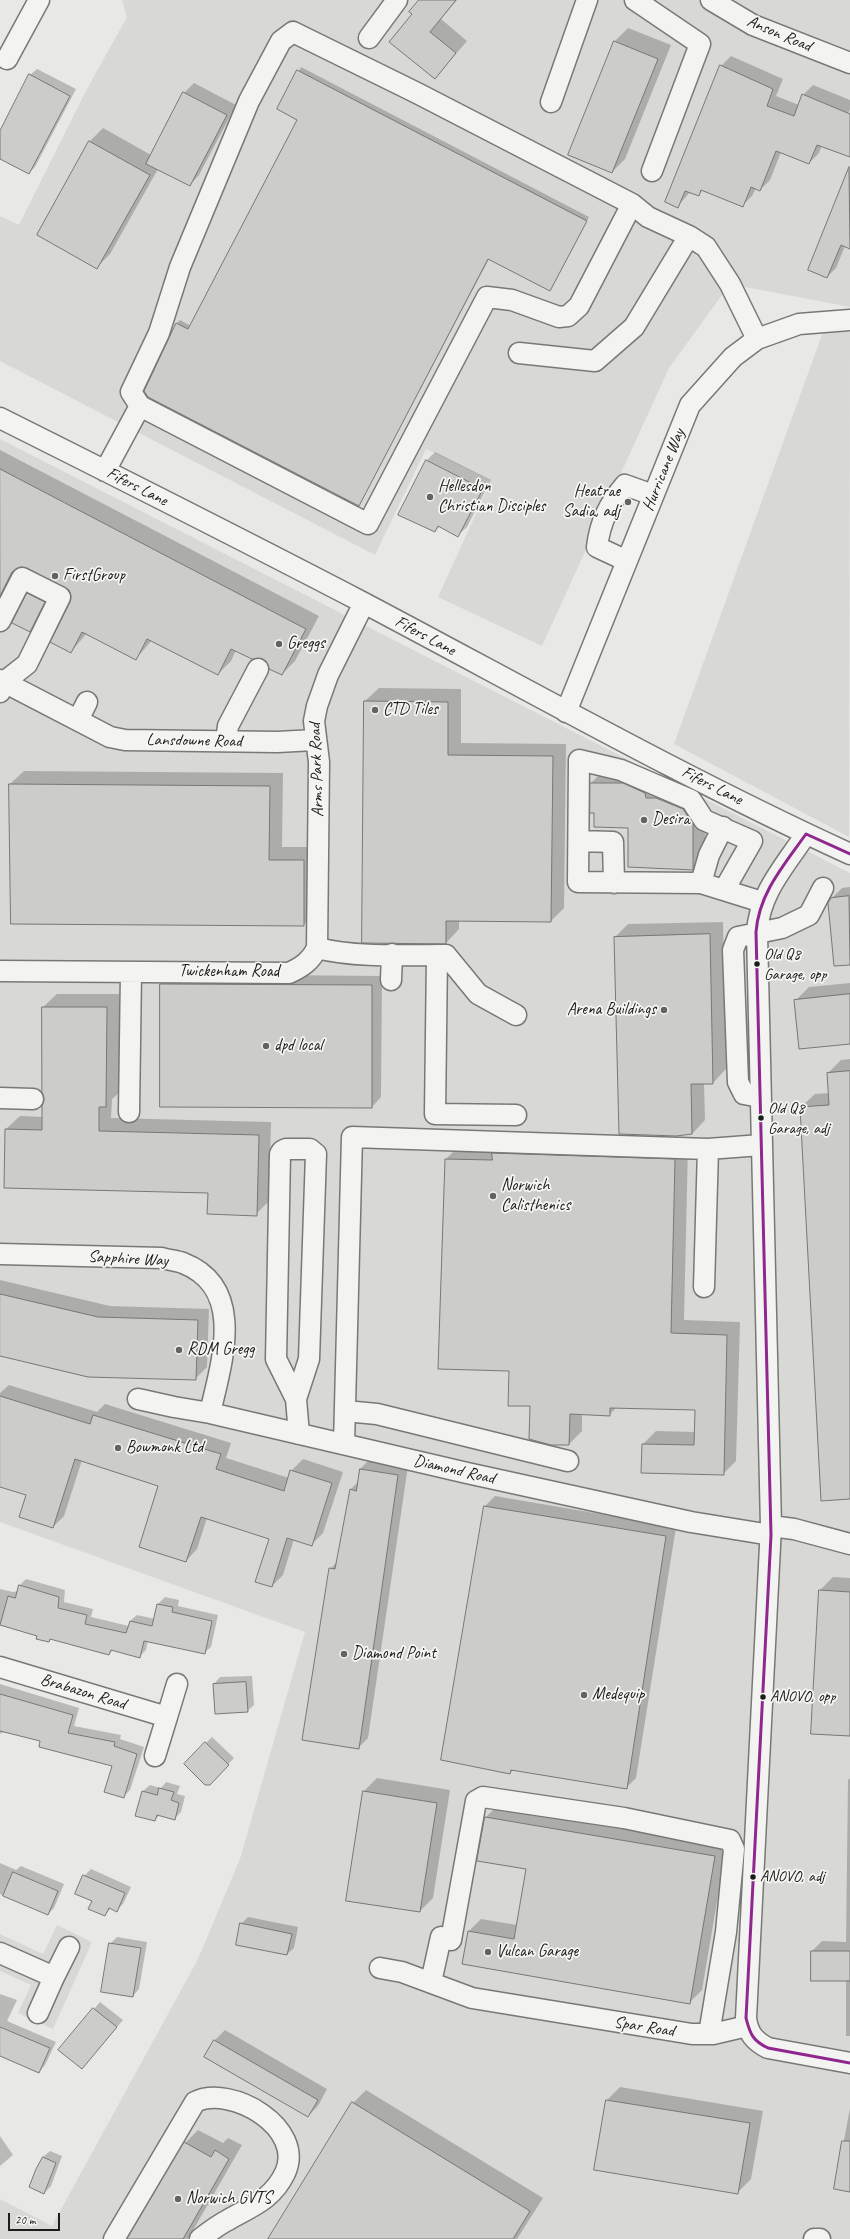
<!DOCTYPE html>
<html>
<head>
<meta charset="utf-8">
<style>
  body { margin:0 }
  #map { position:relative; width:850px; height:2239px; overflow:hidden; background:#e8e8e6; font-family:Caveat,sans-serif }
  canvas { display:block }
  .scale { position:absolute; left:8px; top:2213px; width:52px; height:18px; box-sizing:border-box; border:2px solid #1c1c1c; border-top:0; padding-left:5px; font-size:12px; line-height:14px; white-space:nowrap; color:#1c1c1c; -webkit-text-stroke:3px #f6f6f2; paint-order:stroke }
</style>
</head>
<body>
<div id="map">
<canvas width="850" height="2239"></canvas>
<div class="scale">20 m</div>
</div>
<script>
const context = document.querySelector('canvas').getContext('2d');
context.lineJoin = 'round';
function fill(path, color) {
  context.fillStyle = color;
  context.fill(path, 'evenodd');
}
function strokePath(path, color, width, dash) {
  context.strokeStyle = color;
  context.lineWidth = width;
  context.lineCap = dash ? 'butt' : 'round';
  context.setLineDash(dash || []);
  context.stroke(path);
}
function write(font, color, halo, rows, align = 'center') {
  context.font = font + ' Caveat,sans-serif';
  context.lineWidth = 3.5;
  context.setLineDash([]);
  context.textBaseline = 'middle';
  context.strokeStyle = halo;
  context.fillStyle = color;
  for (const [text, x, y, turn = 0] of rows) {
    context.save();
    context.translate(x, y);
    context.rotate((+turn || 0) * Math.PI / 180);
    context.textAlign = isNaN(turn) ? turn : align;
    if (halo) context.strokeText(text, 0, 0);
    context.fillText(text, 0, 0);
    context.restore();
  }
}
const built = new Path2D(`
  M122,0h728v307l-120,-23 -61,84 -127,278 -104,-49 53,-116 -65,-32 -51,106 -375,-194v-145l19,9 68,-136 40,-72z
  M823,332h27l-1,505 -175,-93z
  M0,439l850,434v1366h-850v-40l52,27 146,-267 42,-100 65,-227 -305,-110z
  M57,1925l35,17 -39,87 -35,-16 13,-28 -31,-14v-37l43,20z`);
const shadow = new Path2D(`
  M420,0h37l-16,19 26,22 -32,37 -21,-64z
  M628,28l43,17 -46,114 -13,13 3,-131z
  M731,56l52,23 -7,17 23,9 4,-10 10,-10 37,15v9l-12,29 -16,7 -3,8 -10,10 -28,-11 -11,28 -10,10 -4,-2 -4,8 -10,10 -39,-16 -5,5 -8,-3 -12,14 43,-140z
  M301,67l288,150 -39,73 -61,-31 -130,246 -214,-114 32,-68 3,-3 11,6 108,-206 -21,-11z
  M37,69l39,20 -41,78 -6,6 -29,-15v-25l30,-58z
  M194,83l42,22 -37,70 -9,10 -32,-16 -48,85 -13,13 -59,-33 52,-93 13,-13 48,27 33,-62z
  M850,168v80l-5,-2 -9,22 -9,9 -18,-7z
  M0,450l319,166 -24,45 -13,13 -19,-16 -27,-8 -5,11 -13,13 -66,-34 -16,19 -49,-26 -16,19v-62l-44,-23 -5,-1 -22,36z
  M435,452l56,28 -24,47 -9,8 -18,-9 -5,5 -9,-70z
  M41,581l16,8 -14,29 -13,13 -2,-37z
  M379,688l82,1v54l105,1 -2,164 -13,13 -92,-1v9l-13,14 -81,-242z
  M604,770l102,41 -1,45 -13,13 -63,-42 -34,-15 -4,-29z
  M24,771l259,2 -1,74h35l-1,65 -13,13 -293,-141z
  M850,887v77l-15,1 -3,-67 10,-10z
  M723,922l3,147 -13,14h-9l1,37 -13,14 -77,-197 13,-13z
  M171,974l211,2 -1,121 -9,10 -211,-123z
  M850,983v60l-54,-43 13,-13z
  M57,994h62v99l-7,6 -1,19 160,4 -2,79 -13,13 -47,-22 -203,-63 14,-13 23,1 3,-18 -3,-92z
  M850,1059v439l-49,-391 14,-13 14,-1 -1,-20 13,-13z
  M459,1146l229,1 -4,173 56,2 -4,139 -13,13 -81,-2 1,-28 13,-13 39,1 1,-23 -79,-2 -8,8 -27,-1v17l-13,13 -38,-39 -21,-35 -71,-2 7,-209z
  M0,1280l110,26 99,3 -2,58 -12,12 -195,-24z
  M9,1385l88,27 8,-8 126,39 -5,15 63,20 2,-7 12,-12 40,13 -20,61 -11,11 -18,-5 -11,36 -11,11 -2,-48 -63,-20 -10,31 -11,12 -27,-76 -77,-25 -18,56 -11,11 -25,-32 -28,-9v-93z
  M370,1459l38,7 -40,272 -10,10 -28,-179 7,-7 14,-73 8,-8 1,-12z
  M495,1496l181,31 -40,251 -9,9 -114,-17 -3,3 -68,-14 43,-253z
  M833,1577l17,1v157l-30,-145z
  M26,1579l39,11 -1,12 29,7 -2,8 38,9 1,-5 7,-6 18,4 3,-15 7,-7 14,3 -1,6 40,9 -7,32 -7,6 -56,-13 -2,10 -7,7 -26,-7 -4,4 -58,-16 -3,3 -10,-6 -38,-12v-34l13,3 5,-1 1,-5z
  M252,1676l2,29 -7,6 -31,2 -2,-29 6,-7z
  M0,1684l79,24 -5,18 47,9 -1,4 24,8 -14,43 -7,7 -9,-31 -72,-26 -37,-9 -5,3z
  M212,1737l22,21 -24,26 -25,-20z
  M377,1778l73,12 -17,108 -13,13 -56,-120z
  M850,1778v258h-4v-56l-34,-29 10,-10 24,1 2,-162z
  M166,1782l14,4 -3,8 8,2 -4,16 -7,7 -14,-4 -6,5 -18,-5 7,-24 7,-6 11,3z
  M499,1804l228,39 -25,147 -13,13 -221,-71 13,-13 36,6 10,-57 -49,-8 8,-43z
  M0,1863l16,7 5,-4 43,18 -10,24 -6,6 -48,-20z
  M91,1869l40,18 -8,17 -7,7 -5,-3 -6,7 -12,-15 -9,-24z
  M248,1917l50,10 -4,21 -7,6 -46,-30z
  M117,1937l30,5 -8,47 -6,7 -23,-52z
  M0,1994l17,6 -10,21 49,21 -11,23 -6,7 -39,-21z
  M100,2002l23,18 -41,48 -22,-18z
  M225,2030l102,59 -9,17 -10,10 -103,-59 10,-17z
  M620,2087l143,24 -12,68 -13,13 -143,-23 12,-69z
  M366,2090l177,108 -26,41h-248l84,-136z
  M850,2108v83l-15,-3z
  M198,2130l25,13 5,-5 14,7 -54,94h-60l57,-96z
  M0,2136l13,19 -13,11z
  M50,2151l12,5 -11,30 -7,7 -1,-36z`);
const building = new Path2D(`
  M419,0h37l-26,32 26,21 -21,26 -46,-37 23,-28 -3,-2z
  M614,41l44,18 -46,114 -44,-18z
  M720,65l53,24 -6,17 27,10 8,-22 48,20v43l-33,-12 -8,19 -33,-13 -16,40 -9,-4 -8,20 -42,-17 -2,6 -14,-5 -7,17 -13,-6z
  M297,70l290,151 -37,70 -62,-32 -129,247 -211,-109 -4,-6 32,-68 12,6 109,-209 -20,-11z
  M29,74l41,22 -41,78 -29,-15v-28z
  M183,92l44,23 -37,71 -44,-22z
  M89,141l61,34 -53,94 -60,-34z
  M849,167l1,82 -9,-4 -14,33 -19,-8z
  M426,460l57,29 -25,48 -20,-11 -3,6 -37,-17z
  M0,469l306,160 -24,46 -13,-6 -2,-6 -4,-4h-11l-21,-10 -13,26 -71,-36 -11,21 -54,-28 -11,21 -21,-11 20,-40 1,-6 -2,-6 -42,-22 -6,-1 -9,5 -12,24z
  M27,593l18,9 -15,30 -18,-9z
  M364,701l84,1v53l105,1 -2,166 -105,-1v23l-84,-1z
  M590,783h33l22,10 1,5h10l27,11 10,15v46l-65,-3v-39l-34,-1v-14h-4z
  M9,784l261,2 -1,74h35v66l-293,-2z
  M849,896l1,69 -16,1 -6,-63 3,-5z
  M710,934l3,150h-22l1,50 -16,2 -57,-2 -5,-197z
  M160,984l212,1v123l-212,-1z
  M850,994v50l-51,5 -5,-49z
  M42,1007h65l-1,100h-7v24l160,4 -2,81 -50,-2 1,-21 -204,-5 1,-59 37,1v-24l2,-7 -2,-7z
  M850,1071v428l-29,2 -21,-394 29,-2 -2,-32z
  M492,1153l183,6 -4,174 56,2 -3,140 -83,-2 1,-29 52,1 1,-35 -85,-2v8l-40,-2 -1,31h-18l-22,-6 1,-33h-22l1,-35 -71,-2 7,-210 47,1z
  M0,1294l98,23 100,3 -2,60 -108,-3 -88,-21z
  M0,1396l90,28 3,-9 128,39 -5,15 68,22 6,-21 42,13 -20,63 -25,-8 -15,49 -17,-5 14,-43 -68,-22 -15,45 -47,-15 19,-61 -83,-27 -22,69 -34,-11 7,-22 -26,-8z
  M360,1469l38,6 -39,274 -57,-9 27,-172 6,1 15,-80 6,2z
  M484,1506l182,30 -39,253 -116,-19 -1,4 -69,-14z
  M19,1585l40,12 -1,11 29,7 -2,9 41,9 4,-12 22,5 5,-22 16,3 -1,5 40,9 -7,33 -61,-13 -4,17 -29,-8 -2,5 -59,-16 -1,3 -13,-3 1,-3 -37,-11 8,-29 7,2z
  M819,1590l31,2v144l-39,-2z
  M246,1682l2,30 -33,2 -2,-30z
  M0,1694l73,21 -5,18 47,9 -1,4 23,8 -13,44 -20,-6 8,-26 -73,-19 1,-6 -40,-10z
  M205,1742l24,23 -19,20h-5l-21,-21z
  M159,1788l15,4 -3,8 8,3 -4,17 -18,-5 -2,6 -20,-5 7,-25 15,4z
  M363,1791l74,12 -17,109 -74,-11z
  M485,1817l230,39 -25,148 -228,-40 6,-33 46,8 12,-70 -49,-8z
  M13,1872l45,19 -10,24 -45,-19z
  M83,1875l42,18 -8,19 -8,-4 -4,8 -17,-7 4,-8 -17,-7z
  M240,1923l52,11 -5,21 -51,-10z
  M109,1943l32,5 -8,49 -32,-5z
  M811,1951h39v30h-39z
  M93,2008l24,19 -35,42 -24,-19z
  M0,2027l50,21 -11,25 -39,-17z
  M214,2040l104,60 -10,17 -104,-60z
  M606,2100l144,23 -12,71 -144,-24z
  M352,2102l178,109 -17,28h-245z
  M842,2141h8v51l-16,-3z
  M184,2142l27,15 4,-7 14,9 -46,80h-56z
  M43,2157l13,6 -12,31 -15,-7 7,-18z`);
const minor = new Path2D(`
  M635,0l65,44 -48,127
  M711,0l42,25 97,38
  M369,38l28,-38
  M7,59l32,-59
  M551,102l36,-102
  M632,204l-53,102 -11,10 -9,1 -47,-17 -25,-3 -119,227 -228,-118 -9,-14 28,-59 21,-66 69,-166 32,-60 12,-9 124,61 215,111 16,13 41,19
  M519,353l76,8 39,-34 55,-91 17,11 24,37 27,55
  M0,418c122,61 243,122 364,185 161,85 320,175 486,251
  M105,471l35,-65
  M627,561l-30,-14c3,-25 12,-43 28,-62l28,10
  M0,621l22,-43 38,19 -33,67 -23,18 -4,10
  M0,680l110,57 15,3 152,2 38,-2
  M566,712l124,-307 43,-48 24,-18 42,-15 51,-4
  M78,720l9,-18
  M226,741l2,-15 30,-57
  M806,834c-21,32 -47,59 -49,99l14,593 -25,492c2,15 8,23 22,30l82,15
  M579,841l34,1 1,41
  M701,883l8,-28 14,-28
  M724,890l28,-49 -48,-21 -13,-20 -70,-30 -42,-10 -1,122 123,1 61,19
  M317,948l2,-186 -5,-41 3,-15 11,-31 36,-72
  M437,955l-2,159 81,1
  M0,971l289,2c13,-6 22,-12 28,-25 41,10 86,7 129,7l32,39 38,21
  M391,980l1,-26
  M760,1097l-16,-3 -6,-12 -5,-132 5,-13 44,-9 27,-13 14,-27
  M0,1098l33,1
  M129,1112l2,-140
  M708,1149l53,-4
  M0,1254l162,4c7,2 15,3 21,5 64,25 38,101 27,150
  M138,1399l36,8 36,6 257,60 224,49 80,13
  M296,1399l-20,-40 4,-205 2,-3 4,-2h24l6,5 -7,205 -13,40 3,35
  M345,1411l32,3 191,47
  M344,1444l8,-307 356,12 -4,138
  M771,1526l23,3 56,15
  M0,1667l167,50 10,-33
  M155,1756l12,-39
  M0,1953l54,24 15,-30
  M380,1968l22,4 70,26 220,36h21l34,-8
  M431,1982l10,-45 10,3 25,-139 7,-4 141,21 106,22 4,9 -8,83 -17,102
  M38,2013l16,-36
  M114,2239l81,-137c36,-18 111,26 90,71 -13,27 -33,33 -57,47 -10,5 -19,12 -28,19
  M814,2239h6`);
const bus1 = new Path2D(`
  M850,854l-44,-20c-22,31 -47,59 -50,98l15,603 -25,483c4,16 7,23 22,30l82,15`);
const markers = [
  [430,497,4,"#636363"],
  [628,502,4,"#636363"],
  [55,576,4,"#636363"],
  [279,644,4,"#636363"],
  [375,710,4,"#636363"],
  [644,820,4,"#636363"],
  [757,964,3.5,"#1c1c1c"],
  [664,1010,4,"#636363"],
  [266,1046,4,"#636363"],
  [761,1118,3.5,"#1c1c1c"],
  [493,1196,4,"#636363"],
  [179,1350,4,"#636363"],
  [118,1448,4,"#636363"],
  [344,1654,4,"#636363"],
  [584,1695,4,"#636363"],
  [763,1697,3.5,"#1c1c1c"],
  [753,1877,3.5,"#1c1c1c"],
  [488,1952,4,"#636363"],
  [178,2199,4,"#636363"]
];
const busNames = [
  ["Old Q8",764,955],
  ["Garage, opp",764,975],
  ["Old Q8",768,1109],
  ["Garage, adj",768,1129],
  ["ANOVO, opp",770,1697],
  ["ANOVO, adj",760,1877]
];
const streetNames = [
  ["Anson Road",779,34,23],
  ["Hurricane Way",664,470,-68],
  ["Fifers Lane",137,487,27],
  ["Fifers Lane",425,636,28],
  ["Lansdowne Road",194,741,1],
  ["Arms Park Road",317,770,-92],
  ["Fifers Lane",712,786,27],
  ["Twickenham Road",229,972],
  ["Sapphire Way",128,1259,3],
  ["Diamond Road",454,1470,13],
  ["Brabazon Road",83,1692,17],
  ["Spar Road",644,2027,9]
];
const poiNames = [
  ["Hellesdon",438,487],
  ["Christian Disciples",438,507],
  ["Heatrae",620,492,"right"],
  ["Sadia, adj",620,512,"right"],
  ["FirstGroup",63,576],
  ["Greggs",287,644],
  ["CTD Tiles",383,710],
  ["Desira",652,820],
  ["Arena Buildings",656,1010,"right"],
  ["dpd local",274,1046],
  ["Norwich",501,1186],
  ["Calisthenics",501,1206],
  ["RDM Gregg",187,1350],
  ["Bowmonk Ltd",126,1448],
  ["Diamond Point",352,1654],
  ["Medequip",592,1695],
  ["Vulcan Garage",496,1952],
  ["Norwich GVTS",186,2199]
];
fill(built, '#d8d8d5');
fill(shadow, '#0003');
fill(building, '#ccccca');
strokePath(building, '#787877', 1);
strokePath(minor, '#787877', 23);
strokePath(minor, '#f3f3f1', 20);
strokePath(bus1, '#90268f', 3);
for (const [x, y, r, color] of markers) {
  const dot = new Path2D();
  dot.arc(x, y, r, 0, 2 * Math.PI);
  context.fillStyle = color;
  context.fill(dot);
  strokePath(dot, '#f6f6f2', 1.5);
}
write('16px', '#1c1c1c', '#f6f6f2', busNames, 'left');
write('17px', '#1c1c1c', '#f6f6f2', streetNames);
write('17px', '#1c1c1c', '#f6f6f2', poiNames, 'left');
</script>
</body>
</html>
